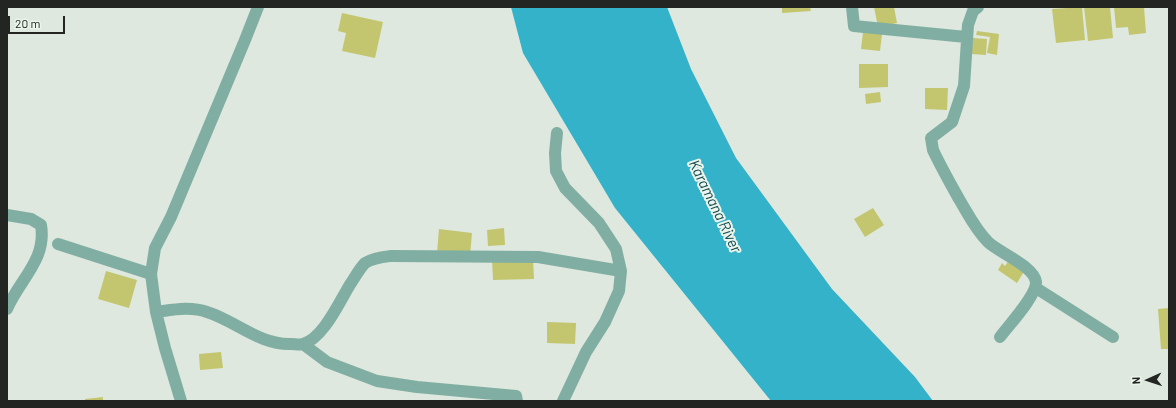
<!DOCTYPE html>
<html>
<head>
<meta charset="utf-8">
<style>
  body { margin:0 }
  #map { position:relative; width:1176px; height:408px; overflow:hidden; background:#dee8de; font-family:Barlow,sans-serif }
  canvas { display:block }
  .frame { position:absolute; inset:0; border:8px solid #222522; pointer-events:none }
  .north { position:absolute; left:1128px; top:360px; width:40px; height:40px; -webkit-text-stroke:3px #ebf5eb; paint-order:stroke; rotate:267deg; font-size:11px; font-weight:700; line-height:16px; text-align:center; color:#222522 }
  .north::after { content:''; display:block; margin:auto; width:14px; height:18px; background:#222522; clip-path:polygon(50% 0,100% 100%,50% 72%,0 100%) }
  .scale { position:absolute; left:8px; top:16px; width:57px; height:18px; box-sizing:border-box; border:2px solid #222522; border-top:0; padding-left:5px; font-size:12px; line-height:14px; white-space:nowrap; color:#222522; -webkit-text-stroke:3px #ebf5eb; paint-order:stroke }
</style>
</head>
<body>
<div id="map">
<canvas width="1176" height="408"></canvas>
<div class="frame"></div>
<div class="north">N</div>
<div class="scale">20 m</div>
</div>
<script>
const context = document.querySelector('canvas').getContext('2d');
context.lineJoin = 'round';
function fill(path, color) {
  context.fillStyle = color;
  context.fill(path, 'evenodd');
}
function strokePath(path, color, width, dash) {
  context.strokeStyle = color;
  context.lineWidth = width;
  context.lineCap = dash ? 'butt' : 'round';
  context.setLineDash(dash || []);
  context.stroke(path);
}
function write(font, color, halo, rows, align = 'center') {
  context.font = font + ' Barlow,sans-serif';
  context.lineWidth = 4;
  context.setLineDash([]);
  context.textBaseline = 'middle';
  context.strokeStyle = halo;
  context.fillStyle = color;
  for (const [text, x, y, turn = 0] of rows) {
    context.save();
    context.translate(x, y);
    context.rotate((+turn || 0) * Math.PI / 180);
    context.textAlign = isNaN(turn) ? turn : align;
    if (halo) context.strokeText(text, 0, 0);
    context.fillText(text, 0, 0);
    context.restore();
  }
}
const water = new Path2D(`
  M511,7h156l24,62 45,89 96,131 83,88 18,24h-162l-156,-193 -92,-155z`);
const building = new Path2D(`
  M782,7h28l1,4 -29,2z
  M874,7h20l3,16 -19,4z
  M1082,7l3,33 -29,3 -4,-34z
  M1084,7h26l3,31 -25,3z
  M1114,7h30l2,26 -17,2 -1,-8 -12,1z
  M342,13l41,9 -8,36 -33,-7 4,-18 -8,-2z
  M977,31l22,3 -2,21 -10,-2 3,-16 -14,-2z
  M863,32l19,2 -2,17 -19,-2z
  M973,38l14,1 -1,16 -15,-1z
  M859,64h29v23l-29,1z
  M925,88h23l-1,22 -22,-1z
  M880,92l1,10 -15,2 -1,-10z
  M873,208l11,17 -19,12 -11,-18z
  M504,228l1,17 -17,1 -1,-16z
  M439,229l33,4 -2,23 -33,-3z
  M533,259l1,20 -41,1 -1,-20z
  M1009,260l16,10 -8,13 -19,-13 4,-7 3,3z
  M106,271l31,9 -8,28 -31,-9z
  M1169,308v41h-8l-3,-40z
  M547,322l29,1 -1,21 -28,-1z
  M221,352l2,16 -23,2 -1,-16z
  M103,397v4h-18v-2z`);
const minor = new Path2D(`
  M852,7l2,19 112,11
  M978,7l-5,4 -5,14 -4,61 -12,36 -21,16 2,12c8,17 17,33 26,49 9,15 16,30 29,43 10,10 46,24 48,40 1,13 -27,43 -36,55
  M557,133l-2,20 1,18 9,17 34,35 17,26 5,22 -2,20 -14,31 -19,30 -23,49
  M7,215l24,4 10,6c6,35 -22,55 -34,84
  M58,244l93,30
  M1036,288l77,49
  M156,312c16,-2 34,-6 51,0 29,9 52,33 84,32 4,0 9,1 12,0 21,-6 37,-44 48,-61 4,-6 9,-15 14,-20 8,-5 18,-6 26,-7l147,1 83,14
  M303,344l24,18 50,19 40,6 99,9 1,5
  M181,401l-16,-53 -9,-36 -5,-38 4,-26 16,-31 74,-177 13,-33`);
const waterNames = [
  ["Karamana River",715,206,64]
];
fill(water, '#33b2c9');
fill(building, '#c3c66f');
strokePath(minor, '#81aea3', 12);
write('italic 15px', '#154a54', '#ebf5eb', waterNames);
</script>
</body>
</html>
